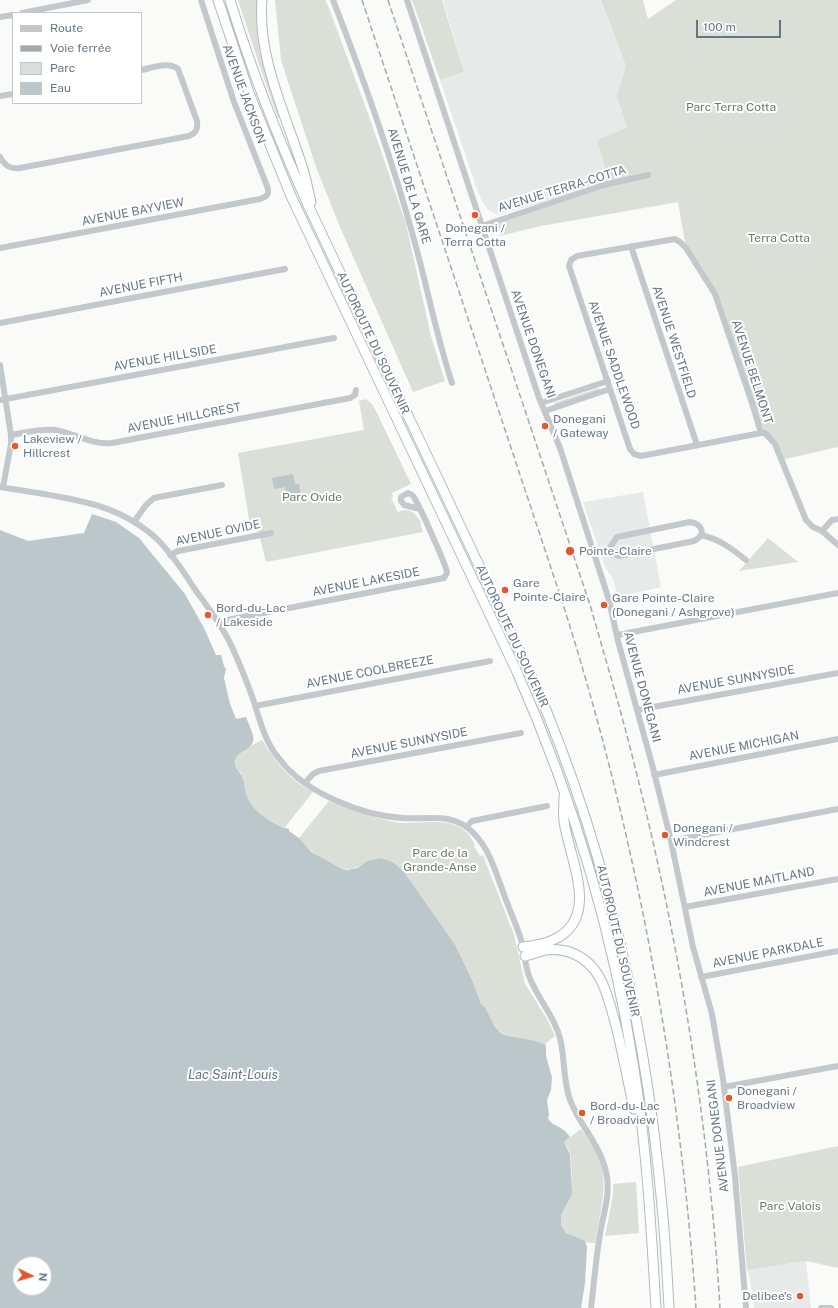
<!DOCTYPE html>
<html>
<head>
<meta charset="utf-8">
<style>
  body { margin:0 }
  #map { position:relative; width:838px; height:1308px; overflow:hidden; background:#fafaf8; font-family:"Public Sans",sans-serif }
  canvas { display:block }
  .legend { position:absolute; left:12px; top:12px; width:130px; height:92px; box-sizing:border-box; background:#fff; border:1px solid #c1c8cd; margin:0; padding:5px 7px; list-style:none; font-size:12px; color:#657683 }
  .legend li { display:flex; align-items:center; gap:8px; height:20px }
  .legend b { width:20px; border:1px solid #c1c8cd }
  .north { position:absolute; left:12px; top:1256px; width:40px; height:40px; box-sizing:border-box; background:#fff; border:1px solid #c1c8cd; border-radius:50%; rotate:95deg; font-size:11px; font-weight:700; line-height:16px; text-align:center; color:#657683 }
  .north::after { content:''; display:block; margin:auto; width:14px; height:18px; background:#e4572e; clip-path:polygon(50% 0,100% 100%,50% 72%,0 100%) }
  .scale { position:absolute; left:696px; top:20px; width:85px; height:18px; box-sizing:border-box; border:2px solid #657683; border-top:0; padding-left:5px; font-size:12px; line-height:14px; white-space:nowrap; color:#657683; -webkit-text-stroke:3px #fff; paint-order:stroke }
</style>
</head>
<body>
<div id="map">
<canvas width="838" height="1308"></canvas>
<ul class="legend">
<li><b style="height:5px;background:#c3c8cc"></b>Route</li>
<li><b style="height:5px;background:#a2aab0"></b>Voie ferrée</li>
<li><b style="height:11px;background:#dadfd7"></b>Parc</li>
<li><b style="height:11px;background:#bbc7cb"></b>Eau</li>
</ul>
<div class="north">N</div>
<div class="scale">100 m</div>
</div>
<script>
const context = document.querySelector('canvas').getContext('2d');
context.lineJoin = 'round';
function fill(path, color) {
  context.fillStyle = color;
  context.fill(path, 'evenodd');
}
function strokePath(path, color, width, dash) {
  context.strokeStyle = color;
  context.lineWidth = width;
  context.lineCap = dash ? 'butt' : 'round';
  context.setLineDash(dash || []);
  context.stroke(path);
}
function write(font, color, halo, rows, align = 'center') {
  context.font = font + ' "Public Sans",sans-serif';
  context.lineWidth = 4;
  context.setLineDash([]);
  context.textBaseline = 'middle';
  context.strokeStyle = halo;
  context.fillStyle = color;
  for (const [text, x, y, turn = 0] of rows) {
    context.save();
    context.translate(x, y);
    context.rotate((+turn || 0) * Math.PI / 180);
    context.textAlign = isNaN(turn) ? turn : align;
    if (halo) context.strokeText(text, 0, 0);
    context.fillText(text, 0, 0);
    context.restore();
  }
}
const built = new Path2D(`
  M443,0h158l25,66 -9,30 10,32 -16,57h-7l-106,30 -10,-5 -5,-7 -5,-11 -38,-112 24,-8z
  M643,492l18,95 -43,10 -5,-18 -8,-12 -22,-65z
  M806,1261l5,47h-57l-4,-30 -3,-8z`);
const green = new Path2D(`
  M238,0h22l22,115 -4,3 -19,-54z
  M275,0h50l4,8 41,111 36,105 25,112 14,45 -32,11 -73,-165 -24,-60 -35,-107z
  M412,0h30l22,72 -24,8z
  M601,0h42l5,19 28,-19h162v447l-57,13 -6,-16 -14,-11 -46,-139 -29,-46 -8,-46 -137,24 -41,10 -3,-12 114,-39 -14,-45 30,-12 -10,-32 9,-30z
  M599,388v2l-45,15v-2z
  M366,399l6,5 5,9 34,71 -19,9 1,4 -2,1 7,14c12,-5 16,0 23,10v4l2,6 -157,30 -8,-32 -7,1 -13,-78 126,-23 -5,-29z
  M768,538l30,24 -59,9z
  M262,740c16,25 26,38 51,52l-28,35c-17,-4 -34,-17 -40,-35 -1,-4 0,-11 -2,-15 -3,-7 -11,-10 -8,-19 2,-6 22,-15 27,-18z
  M329,801c21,9 42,16 65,21 21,4 55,-7 72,10 4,3 6,8 9,13l-1,1 6,10 3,-1 3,8 28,72 11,49 22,35 8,17 -10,8 -13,-4 -24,-4 -5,-2 -8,-7 -10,-20 -4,-3 -9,-24 -68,-108c-6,-5 -12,-11 -19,-13 -14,-4 -26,13 -43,10 -16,-8 -34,-16 -43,-31z
  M581,1129c4,6 9,12 13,18 18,31 6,63 1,96 -14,0 -38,-9 -34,-27 1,-8 9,-15 10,-23 1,-6 1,-35 -1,-40 -1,-4 -4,-8 -6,-11z
  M838,1146v122l-32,-7 -59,9 -9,-103z
  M636,1182l3,51 -34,3 8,-41v-11z`);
const water = new Path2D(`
  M293,474l2,10h4l2,10 -14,3 -2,-10 -11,2 -2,-11z
  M92,514l24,8 23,16 46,56 19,34 12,27h5l3,11 2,3 -2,9 6,26 6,15 10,-2c2,5 4,10 6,15 7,19 -15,17 -17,28 -2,6 4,11 7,16 3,4 2,12 4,18 5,14 18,25 32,31 3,2 8,3 11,4v2l10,7 12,14 31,17 5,1 10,-2 11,-7 13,-3 4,1 9,4 10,9 51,73 17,35 9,24 4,3 10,20 7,7 6,2 24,4 13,4 1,3v9l6,21 -1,13 -4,10 2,15 -1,3c4,9 16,8 22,19l-6,5 6,12 2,40 -11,21v10l5,8 19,8 2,6 -2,36 -4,25h-581v-778l28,11 56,-8zM20,1264h24v24h-24z`);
const minor = new Path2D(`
  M333,0c30,77 58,156 80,236 14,49 23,99 39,147
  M407,0l132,398 21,50 49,152 9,41 35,127 18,73 22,106 19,67 11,65 12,97 11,132
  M22,13l66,-13
  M0,17l13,-2
  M0,96l13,-2
  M0,157c5,9 10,12 20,11l169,-32c7,-3 9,-7 8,-15l-19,-52c-9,-8 -26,-1 -37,1
  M482,226l122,-41 44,-10
  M631,246l66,199
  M0,248l260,-49c7,-2 10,-5 7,-13l-33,-84 -33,-102
  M0,323l285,-54
  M0,365l11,70v9l-8,43
  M0,400l334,-62
  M541,403l67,-22
  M545,411l65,-22
  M761,433l-120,23 -7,-2 -4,-5 -61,-183 2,-6 6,-4 98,-17 5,3 6,6 29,46 37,109 9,30h4l10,11 31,76 7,7 9,4 16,14
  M11,435c14,-2 30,-7 44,-5 19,3 36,15 57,13l238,-45 5,-3 1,-5
  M0,487c57,10 117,12 160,55 13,14 24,30 34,46 16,22 32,43 42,68 6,14 12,29 17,43 8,24 11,42 28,62 25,32 82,55 122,57 21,2 42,-5 62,8 24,16 31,48 41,74 5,14 12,28 16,43 3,11 3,23 7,33 8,22 25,39 31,62 5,20 3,43 10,62 11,28 32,46 37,77 3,19 -4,38 -7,57 -4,24 -6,49 -9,74
  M134,522l12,-17 8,-7 68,-13
  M690,522c12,2 17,12 4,19l-75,15 -11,-6 9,-13z
  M822,531l10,-11 6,-1
  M701,535c18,4 30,13 45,25
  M595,554l13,-4
  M170,555l8,-4 93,-18
  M219,623l8,-3 217,-42 3,-5c0,-6 -29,-71 -34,-77 -2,-2 -2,-2 -5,-3l-7,4v4l3,4 16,4
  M617,635l221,-42
  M255,706l235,-45
  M637,710l201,-37
  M654,775l184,-36
  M305,783l8,-9 6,-3 202,-38
  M466,827l6,-6 75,-15
  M671,841l167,-32
  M685,907l153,-28
  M701,977l137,-26
  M724,1087l114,-21
  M821,1308h10`);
const highway = new Path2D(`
  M218,0l31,93 42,103 226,476c56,127 96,259 117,397 13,79 17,159 22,239
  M230,0c21,70 48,138 78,205l224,472c88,200 127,413 137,631
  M262,0c-5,56 23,113 40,166 4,12 6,24 9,36
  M523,947c10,-1 21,-3 30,-7 49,-22 16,-81 11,-119 -1,-7 0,-16 0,-24
  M525,956c7,-2 14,-4 20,-6 9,-1 19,0 27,3 31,12 36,45 44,73 7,28 12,56 18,83`);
const rail = new Path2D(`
  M362,0l199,598c74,231 118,468 135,710
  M388,0l203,608c15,53 31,106 44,159 45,177 74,359 85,541`);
const markers = [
  [475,215,4,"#e4572e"],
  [545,426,4,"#e4572e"],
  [15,446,4,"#e4572e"],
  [570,551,5,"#e4572e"],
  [505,590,4,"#e4572e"],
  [604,605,4,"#e4572e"],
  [208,615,4,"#e4572e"],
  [665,835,4,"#e4572e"],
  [729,1098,4,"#e4572e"],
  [582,1113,4,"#e4572e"],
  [800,1296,4,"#e4572e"]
];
const streetNames = [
  ["AVENUE JACKSON",244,94,70],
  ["AVENUE DE LA GARE",409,186,73],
  ["AVENUE TERRA-COTTA",562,189,-17],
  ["AVENUE BAYVIEW",133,212,-11],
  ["AVENUE FIFTH",141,285,-11],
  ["AVENUE WESTFIELD",674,342,72],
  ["AUTOROUTE DU SOUVENIR",373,343,65],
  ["AVENUE DONEGANI",533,344,71],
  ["AVENUE HILLSIDE",165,358,-10],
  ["AVENUE SADDLEWOOD",614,365,71],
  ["AVENUE BELMONT",752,372,72],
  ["AVENUE HILLCREST",184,418,-11],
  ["AVENUE OVIDE",218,533,-12],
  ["AVENUE LAKESIDE",366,582,-11],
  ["AUTOROUTE DU SOUVENIR",512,636,65],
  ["AVENUE COOLBREEZE",370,672,-11],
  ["AVENUE SUNNYSIDE",736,680,-10],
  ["AVENUE DONEGANI",642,687,75],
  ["AVENUE SUNNYSIDE",409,743,-11],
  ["AVENUE MICHIGAN",744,746,-11],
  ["AVENUE MAITLAND",759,882,-11],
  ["AUTOROUTE DU SOUVENIR",618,941,77],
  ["AVENUE PARKDALE",768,953,-11],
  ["AVENUE DONEGANI",718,1136,-97]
];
const parkNames = [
  ["Parc Terra Cotta",731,107],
  ["Terra Cotta",779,238],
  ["Parc Ovide",312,497],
  ["Parc de la",440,853],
  ["Grande-Anse",440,867],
  ["Parc Valois",790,1206]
];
const poiNames = [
  ["Donegani /",475,228,"center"],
  ["Terra Cotta",475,242,"center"],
  ["Donegani",553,419],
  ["/ Gateway",553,433],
  ["Lakeview /",23,439],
  ["Hillcrest",23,453],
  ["Pointe-Claire",579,551],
  ["Gare",513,583],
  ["Pointe-Claire",513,597],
  ["Gare Pointe-Claire",612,598],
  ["(Donegani / Ashgrove)",612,612],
  ["Bord-du-Lac",216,608],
  ["/ Lakeside",216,622],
  ["Donegani /",673,828],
  ["Windcrest",673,842],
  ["Donegani /",737,1091],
  ["Broadview",737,1105],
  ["Bord-du-Lac",590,1106],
  ["/ Broadview",590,1120],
  ["Delibee's",792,1296,"right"]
];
const waterNames = [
  ["Lac Saint-Louis",233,1075]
];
fill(built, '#e8e9e9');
fill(green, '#dadfd7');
fill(water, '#bbc7cb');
strokePath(highway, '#b4b9bd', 11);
strokePath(minor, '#c3c8cc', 6);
strokePath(highway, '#fff', 9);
strokePath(rail, '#a2aab0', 1.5, [6, 3]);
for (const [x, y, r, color] of markers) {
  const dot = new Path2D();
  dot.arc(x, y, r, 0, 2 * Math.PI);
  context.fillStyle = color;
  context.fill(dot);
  strokePath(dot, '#fff', 1.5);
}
write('12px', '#657683', '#fff', streetNames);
write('12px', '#687a64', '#fff', parkNames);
write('12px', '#657683', '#fff', poiNames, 'left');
write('italic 13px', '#60757c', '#fff', waterNames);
</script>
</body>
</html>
